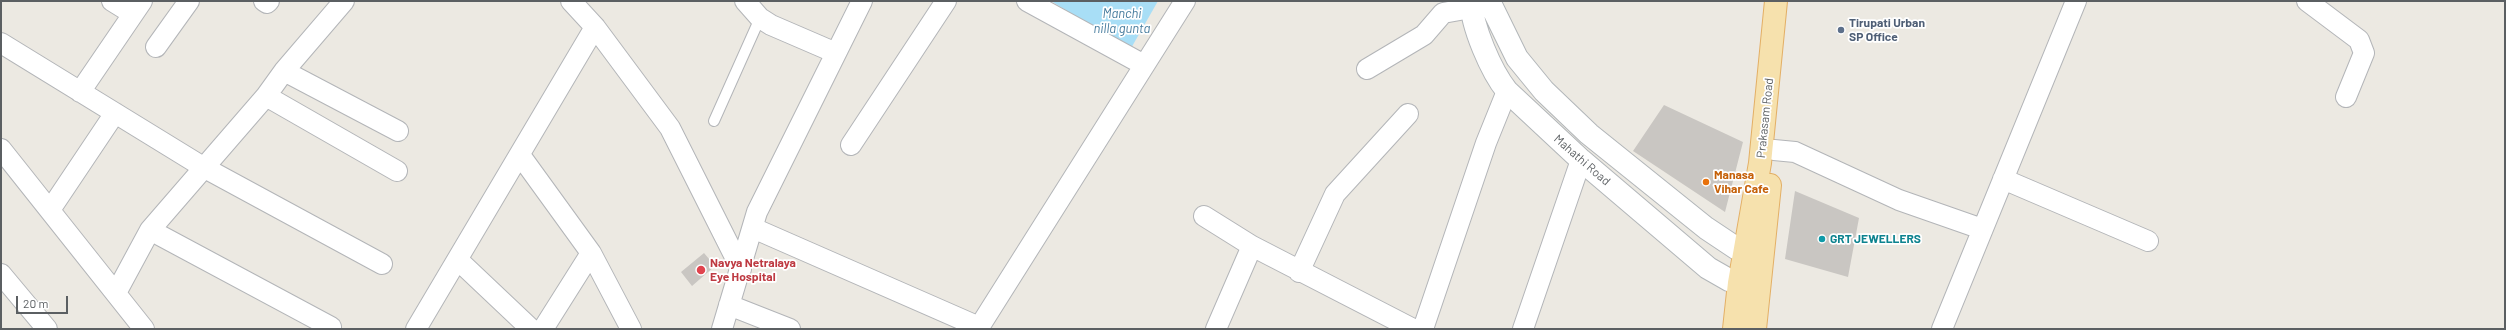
<!DOCTYPE html>
<html>
<head>
<meta charset="utf-8">
<style>
  body { margin:0 }
  #map { position:relative; width:2506px; height:330px; overflow:hidden; background:#ece9e2; font-family:Barlow,sans-serif }
  canvas { display:block }
  .frame { position:absolute; inset:0; border:2px solid #5b5f62; pointer-events:none }
  .scale { position:absolute; left:16px; top:296px; width:52px; height:18px; box-sizing:border-box; border:2px solid #5b5f62; border-top:0; padding-left:5px; font-size:12px; line-height:14px; white-space:nowrap; color:#5b5f62; -webkit-text-stroke:3px #fff; paint-order:stroke }
</style>
</head>
<body>
<div id="map">
<canvas width="2506" height="330"></canvas>
<div class="frame"></div>
<div class="scale">20 m</div>
</div>
<script>
const context = document.querySelector('canvas').getContext('2d');
context.lineJoin = 'round';
function fill(path, color) {
  context.fillStyle = color;
  context.fill(path, 'evenodd');
}
function strokePath(path, color, width, dash) {
  context.strokeStyle = color;
  context.lineWidth = width;
  context.lineCap = dash ? 'butt' : 'round';
  context.setLineDash(dash || []);
  context.stroke(path);
}
function write(font, color, halo, rows, align = 'center') {
  context.font = font + ' Barlow,sans-serif';
  context.lineWidth = 3.5;
  context.setLineDash([]);
  context.textBaseline = 'middle';
  context.strokeStyle = halo;
  context.fillStyle = color;
  for (const [text, x, y, turn = 0] of rows) {
    context.save();
    context.translate(x, y);
    context.rotate((+turn || 0) * Math.PI / 180);
    context.textAlign = isNaN(turn) ? turn : align;
    if (halo) context.strokeText(text, 0, 0);
    context.fillText(text, 0, 0);
    context.restore();
  }
}
const water = new Path2D(`
  M1051,1h107l-28,49z`);
const building = new Path2D(`
  M1664,105l79,37 -18,70 -92,-61z
  M1795,191l64,27 -11,59 -63,-18z
  M704,253l11,13 -23,20 -11,-14z`);
const lane = new Path2D(`
  M714,121l46,-103`);
const street = new Path2D(`
  M112,1l21,13
  M264,1l3,2 2,-2
  M571,1l24,26 75,101 71,141
  M745,1l15,17 11,7 65,28
  M1027,1l117,64
  M2307,1l52,39 5,13 -18,44
  M1,43l202,124 179,97
  M156,47l33,-46
  M1367,69l57,-34 19,-22 28,-5
  M284,71l114,60
  M80,92l62,-91
  M266,96l131,75
  M851,145l95,-144
  M1,149l143,180
  M1774,150l21,2 104,48 83,29
  M520,155l71,98 -48,76
  M2003,179l145,62
  M50,210l65,-97
  M1204,216l48,30 -36,83
  M753,228l226,99
  M1252,246l161,83
  M591,253l40,76
  M458,260l73,69
  M1299,272l36,-78 73,-80
  M1,274l46,55
  M116,293l34,-63
  M729,305l61,24
  M330,329l1,-2 -181,-97 116,-134 18,-25 60,-70
  M416,329l179,-302
  M722,329l35,-117 105,-211
  M978,329l207,-328
  M1423,329l63,-186 21,-52
  M1523,329l58,-169
  M1942,329l134,-328`);
const secondary = new Path2D(`
  M1471,1c1,26 20,70 36,90l74,69 127,108 21,12 27,7
  M1489,1l28,57 27,33 45,43 117,94 30,20 26,9`);
const primary = new Path2D(`
  M1734,329l5,-46 21,-120 16,-162
  M1755,329l15,-144`);
const markers = [
  [1841,30,4,"#5c6f8a"],
  [1706,182,4,"#e8710a"],
  [1822,239,4,"#0f9aa8"],
  [701,270,5,"#e0444e"]
];
const serviceNames = [
  ["Tirupati Urban",1849,23],
  ["SP Office",1849,37]
];
const streetNames = [
  ["Prakasam Road",1765,118,-84],
  ["Mahathi Road",1582,160,41]
];
const foodNames = [
  ["Manasa",1714,175],
  ["Vihar Cafe",1714,189]
];
const cultureNames = [
  ["GRT JEWELLERS",1830,239]
];
const healthNames = [
  ["Navya Netralaya",710,263],
  ["Eye Hospital",710,277]
];
const waterNames = [
  ["Manchi",1122,14],
  ["nilla gunta",1122,29]
];
fill(water, '#a8def6');
fill(building, '#c9c6c2');
strokePath(lane, '#b3b5b8', 12);
strokePath(street, '#b3b5b8', 22);
strokePath(secondary, '#b2b6b9', 24);
strokePath(primary, '#e3af65', 24);
strokePath(lane, '#fff', 10);
strokePath(street, '#fff', 20);
strokePath(secondary, '#fff', 22);
strokePath(primary, '#f6e1ad', 22);
for (const [x, y, r, color] of markers) {
  const dot = new Path2D();
  dot.arc(x, y, r, 0, 2 * Math.PI);
  context.fillStyle = color;
  context.fill(dot);
  strokePath(dot, '#fff', 1.5);
}
write('bold 12px', '#4e5e75', '#fff', serviceNames, 'left');
write('12px', '#5b5f62', '#fff', streetNames);
write('bold 12px', '#c56008', '#fff', foodNames, 'left');
write('bold 12px', '#0d838f', '#fff', cultureNames, 'left');
write('bold 12px', '#be3a42', '#fff', healthNames, 'left');
write('italic 13px', '#457b9d', '#fff', waterNames);
</script>
</body>
</html>
